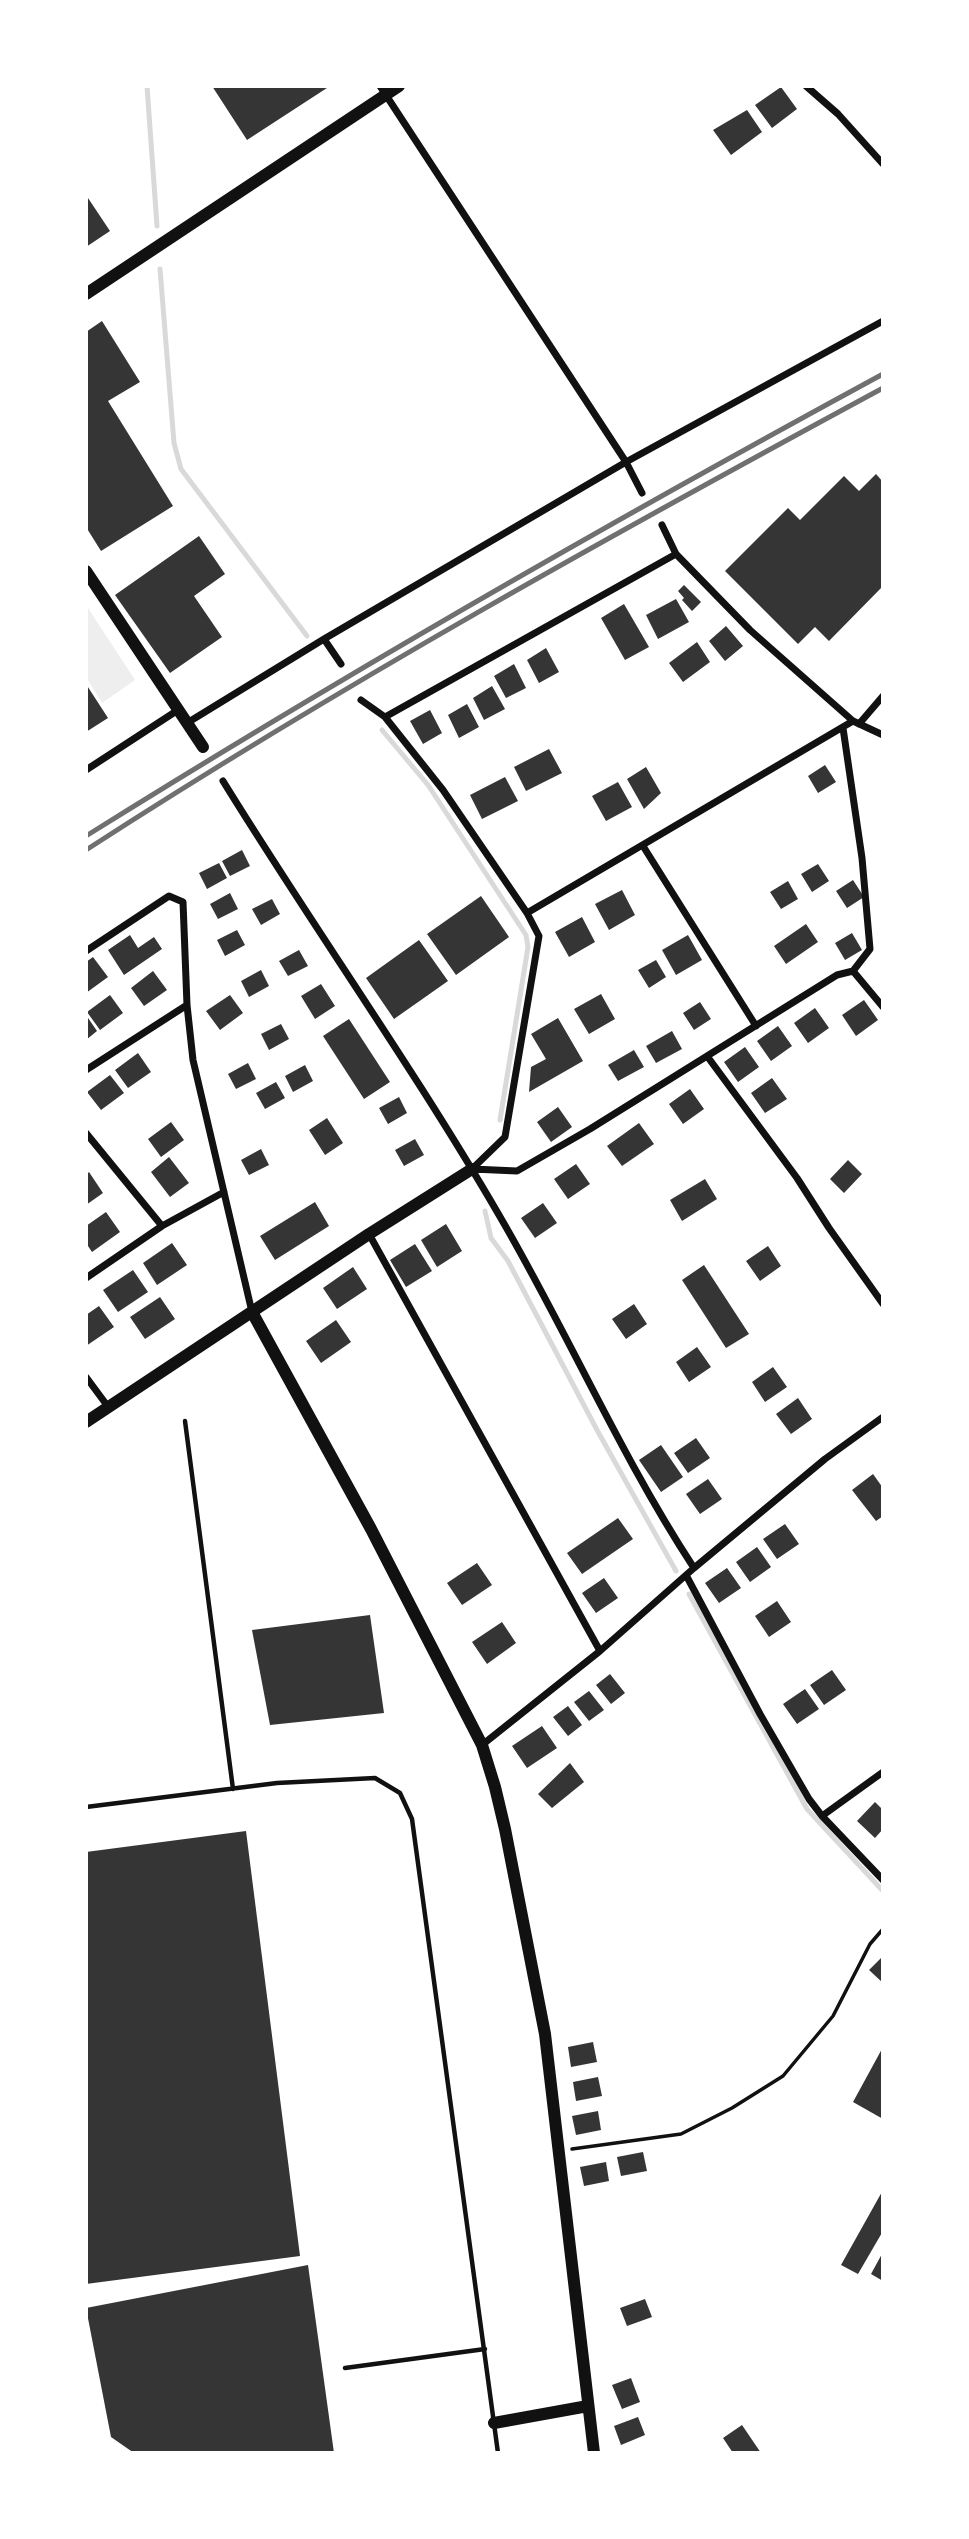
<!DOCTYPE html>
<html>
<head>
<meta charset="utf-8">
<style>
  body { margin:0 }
  #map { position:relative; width:969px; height:2539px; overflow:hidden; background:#fff; font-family:"Asap Condensed",sans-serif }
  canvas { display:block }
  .frame { position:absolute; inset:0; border:88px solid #fff; pointer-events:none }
</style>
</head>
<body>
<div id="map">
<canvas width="969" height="2539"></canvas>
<div class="frame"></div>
</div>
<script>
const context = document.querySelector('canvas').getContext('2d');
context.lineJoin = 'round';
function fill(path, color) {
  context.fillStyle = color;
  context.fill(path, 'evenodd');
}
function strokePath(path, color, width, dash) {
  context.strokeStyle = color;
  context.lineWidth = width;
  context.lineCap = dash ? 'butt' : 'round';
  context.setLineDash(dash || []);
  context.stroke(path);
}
const green = new Path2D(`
  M86,605l49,75 -33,23 -16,-26z`);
const stream = new Path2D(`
  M147,86l10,140
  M160,269l14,174 7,26 126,167
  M382,730l46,55 98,150 2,12 -28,173
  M485,1211l6,27 17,23 89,169 79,141
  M689,1594l118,215 76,82`);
const building = new Path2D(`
  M212,86h118l-83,54z
  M781,87l16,22 -25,19 -17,-23z
  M747,110l15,22 -31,23 -18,-25z
  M86,195l24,36 -24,16z
  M102,321l38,61 -32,19 65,105 -72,45 -15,-24v-195z
  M876,474l7,8v104l-54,55 -14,-14 -17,17 -73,-73 63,-63 12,12 44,-44 15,15z
  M199,536l26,38 -31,22 28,41 -52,36 -55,-78z
  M684,585l17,17 -9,9 -10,-11 2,-2 -6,-7z
  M676,599l13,23 -31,17 -12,-24z
  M624,604l25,43 -24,13 -24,-42z
  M726,626l17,20 -18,15 -16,-20z
  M697,642l13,20 -27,20 -14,-19z
  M546,648l13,24 -20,11 -12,-23z
  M514,664l12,24 -20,10 -12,-22z
  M86,684l22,34 -22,14z
  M492,686l13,23 -21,11 -11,-22z
  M467,704l12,23 -20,11 -11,-23z
  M430,710l12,23 -19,11 -13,-23z
  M549,749l13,24 -36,18 -12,-24z
  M825,765l11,17 -18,11 -10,-17z
  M646,767l15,26 -17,16 -17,-30z
  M505,777l13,24 -36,18 -12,-24z
  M618,782l14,25 -26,14 -14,-25z
  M242,850l8,16 -20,10 -8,-15z
  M219,863l8,15 -20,11 -8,-16z
  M818,864l11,17 -17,11 -11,-18z
  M853,880l11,17 -17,11 -11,-17z
  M788,881l10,18 -17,10 -11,-17z
  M622,890l13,25 -26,15 -14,-26z
  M230,893l8,16 -20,10 -8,-15z
  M481,896l28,41 -53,38 -29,-41z
  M272,899l8,15 -19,11 -9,-16z
  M582,917l13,25 -26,15 -14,-25z
  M806,924l12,18 -32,22 -12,-18z
  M237,930l8,15 -20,11 -8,-16z
  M852,933l10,17 -17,10 -10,-17z
  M130,935l8,13 16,-11 8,12 -38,26 -16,-25z
  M688,935l14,25 -26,15 -14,-25z
  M419,940l29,41 -54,38 -28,-41z
  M299,950l9,16 -20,10 -9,-15z
  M93,957l15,20 -22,16v-31z
  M656,960l10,17 -17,11 -11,-18z
  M261,970l8,16 -20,11 -8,-16z
  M153,971l14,19 -23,16 -13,-18z
  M321,984l14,22 -20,13 -14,-23z
  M601,994l14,25 -26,15 -15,-25z
  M110,995l13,18 -23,17 -13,-18z
  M230,995l13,18 -23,17 -14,-19z
  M864,1000l14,20 -22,16 -14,-21z
  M700,1002l11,17 -17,11 -11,-17z
  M815,1008l14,20 -21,15 -14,-20z
  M86,1015l11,16 -11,9z
  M558,1018l25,43 -54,31 2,-25 15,-8 -15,-25z
  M349,1019l41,63 -26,17 -41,-63z
  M281,1024l8,15 -20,11 -8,-16z
  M778,1026l14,20 -21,15 -14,-20z
  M672,1031l10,18 -26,14 -10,-17z
  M745,1047l14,20 -21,15 -14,-20z
  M634,1050l10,17 -26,14 -10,-16z
  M138,1053l13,19 -23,16 -13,-18z
  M248,1063l8,16 -20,10 -8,-15z
  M305,1065l8,16 -20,11 -8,-16z
  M110,1075l14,18 -23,17 -14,-18z
  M772,1078l15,21 -22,14 -14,-20z
  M276,1082l9,16 -20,11 -9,-16z
  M690,1089l14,20 -21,15 -14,-20z
  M399,1097l8,16 -19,11 -9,-16z
  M558,1107l14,20 -21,15 -14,-20z
  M327,1118l16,25 -18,12 -16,-25z
  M171,1122l13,18 -23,17 -13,-18z
  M639,1123l15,21 -32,22 -15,-20z
  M415,1139l9,16 -20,11 -9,-16z
  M261,1149l8,16 -20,10 -8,-15z
  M169,1157l20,26 -19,14 -19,-25z
  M848,1160l14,14 -18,19 -14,-14z
  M576,1164l14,20 -22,15 -14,-20z
  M89,1172l14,21 -17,12v-30z
  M705,1179l12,20 -35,22 -12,-21z
  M315,1202l14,24 -54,34 -15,-24z
  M543,1203l14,20 -22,15 -14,-20z
  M106,1212l14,20 -28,20 -6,-9v-17z
  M446,1224l16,27 -25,16 -16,-27z
  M172,1243l15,22 -30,20 -14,-22z
  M415,1244l17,27 -26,16 -16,-27z
  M768,1246l13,20 -21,15 -14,-20z
  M704,1265l45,69 -23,14 -44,-68z
  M353,1267l14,22 -30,20 -14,-21z
  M133,1270l15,22 -30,20 -15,-22z
  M160,1297l15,22 -30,20 -15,-22z
  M634,1304l13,20 -21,15 -14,-20z
  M99,1306l15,21 -28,19v-31z
  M336,1320l15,22 -30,21 -15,-22z
  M697,1347l14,20 -22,15 -13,-20z
  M773,1367l14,20 -22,15 -13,-20z
  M798,1398l14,21 -21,15 -15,-20z
  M696,1438l14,20 -22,15 -14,-20z
  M661,1445l22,32 -22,15 -22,-32z
  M873,1474l10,14v28l-7,5 -24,-31z
  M708,1479l14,20 -22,15 -14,-20z
  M618,1518l15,21 -51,35 -15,-21z
  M785,1524l14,20 -22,15 -14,-20z
  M757,1547l14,20 -21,15 -14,-20z
  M477,1563l15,22 -30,20 -15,-22z
  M727,1568l14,20 -22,15 -14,-20z
  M604,1578l14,20 -22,15 -14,-20z
  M777,1601l14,21 -22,15 -14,-21z
  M370,1615l14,98 -114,12 -18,-95z
  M502,1622l14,21 -29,21 -15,-22z
  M832,1670l14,20 -22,15 -14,-20z
  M610,1674l15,19 -14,11 -15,-19z
  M805,1689l14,20 -22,15 -14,-20z
  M589,1691l15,19 -15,11 -15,-19z
  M568,1706l14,19 -14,11 -15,-19z
  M542,1726l15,22 -30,20 -15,-22z
  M570,1763l14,19 -32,26 -14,-14z
  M875,1802l8,8v19l-8,9 -18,-17z
  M246,1831l54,425 -214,28v-432z
  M883,1956v27l-14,-13z
  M593,2042l4,20 -26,5 -3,-20z
  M883,2047v72l-30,-17z
  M598,2077l4,19 -26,5 -3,-19z
  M598,2111l3,19 -25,5 -4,-19z
  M643,2152l4,19 -26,5 -4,-19z
  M606,2162l3,19 -25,5 -4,-19z
  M883,2190v41l-25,43 -17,-9z
  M883,2252v29l-12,-7z
  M308,2265l26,188h-200l-23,-16 -25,-129z
  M645,2299l7,18 -25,9 -7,-18z
  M631,2378l9,24 -18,7 -10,-24z
  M638,2417l7,18 -24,10 -7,-19z
  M742,2425l19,28h-28l-10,-15z`);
const path = new Path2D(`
  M572,2149l109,-15 51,-26 51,-32 50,-60 37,-72 13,-15`);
const service = new Path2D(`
  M185,1421l48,368
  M86,1807l191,-24 98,-5 25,15 12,26 86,634
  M345,2368l140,-19`);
const minor = new Path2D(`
  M380,86l246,376 16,31
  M806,86l32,28 45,50
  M662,525l14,29 74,76 103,91 30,14
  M324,639l17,25
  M361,700l24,17 58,73 84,123 12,23 -34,201 -33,32
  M385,717l291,-163
  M187,723l137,-84 302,-177 257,-141
  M859,724l24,-28
  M86,770l92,-60
  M223,781c90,146 190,286 276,434 68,116 121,240 195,353
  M643,846l113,180
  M527,913l326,-192
  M86,951l83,-55 14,6 4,103 6,55 59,252
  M853,971l30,36
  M707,1056l90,122 32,50 54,76
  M86,1070l101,-65
  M86,1133l76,93
  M472,1169l45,2 73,-42 247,-154 16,-4 17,-22 -8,-91 -19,-130
  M369,1234l231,417
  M86,1278l76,-52 62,-34
  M86,1377l23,31
  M686,1575l74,139 49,85 13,17 61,64
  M482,1745l118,-94 94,-83 131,-109 58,-42
  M822,1816l61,-44`);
const tertiary = new Path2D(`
  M86,294l313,-208
  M86,571l117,176
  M252,1312l119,217 111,216 13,42 10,42 40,205 49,419
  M86,1422l283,-188 103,-65
  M494,2423l94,-17`);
const rail = new Path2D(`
  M86,836c261,-163 526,-315 797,-462
  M86,850c258,-167 527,-316 797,-462`);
fill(green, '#eee');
strokePath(stream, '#d9d9d9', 5);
fill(building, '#353535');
strokePath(path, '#111', 3.5);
strokePath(service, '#111', 4.5);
strokePath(minor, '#111', 7);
strokePath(tertiary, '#111', 12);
strokePath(rail, '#707070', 5);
</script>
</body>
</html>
